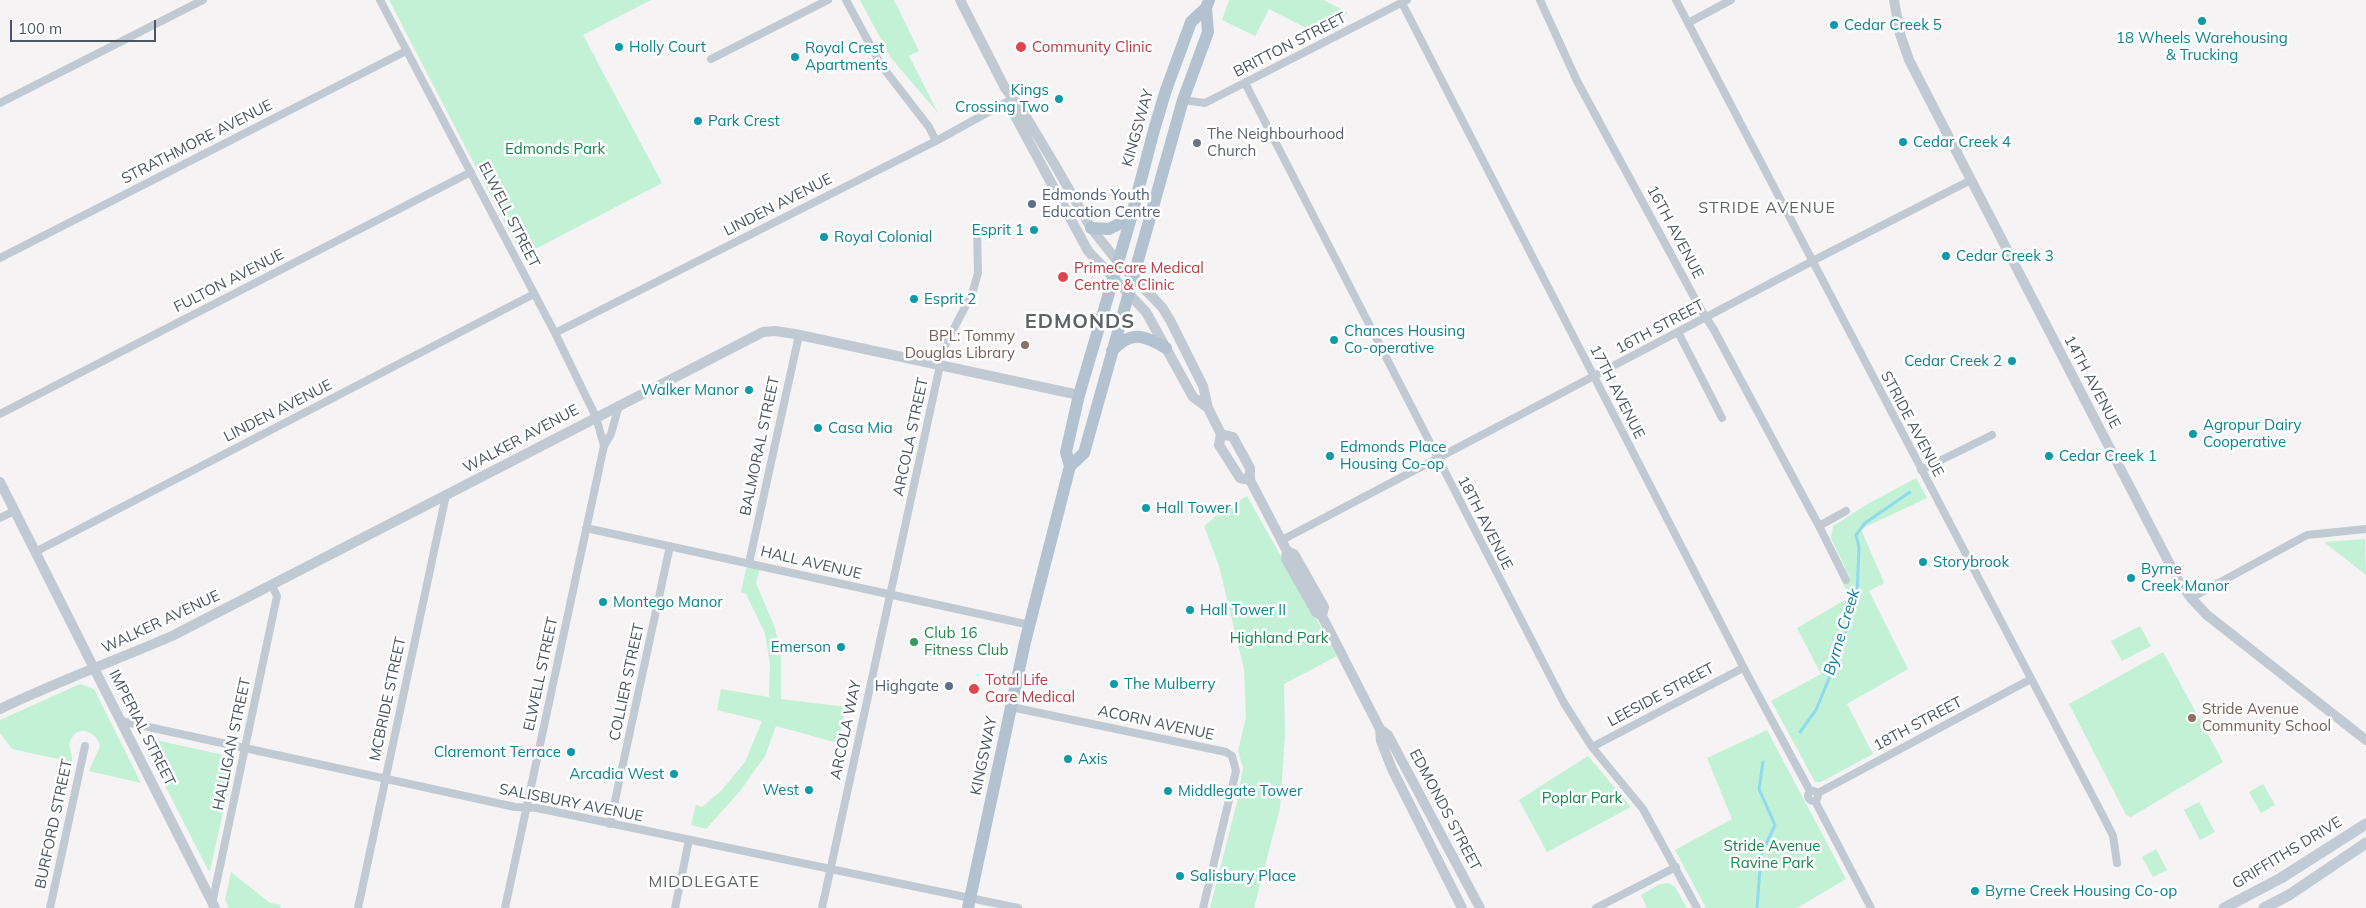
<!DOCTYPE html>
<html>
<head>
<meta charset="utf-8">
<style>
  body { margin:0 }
  #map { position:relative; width:2366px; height:908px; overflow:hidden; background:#f5f3f3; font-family:Mulish,sans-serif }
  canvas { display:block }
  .scale { position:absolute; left:10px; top:20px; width:146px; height:22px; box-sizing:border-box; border:2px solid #4a5661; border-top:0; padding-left:6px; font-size:15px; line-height:18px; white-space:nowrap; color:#4a5661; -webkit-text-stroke:4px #fff; paint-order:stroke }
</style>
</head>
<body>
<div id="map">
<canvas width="2366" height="908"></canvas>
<div class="scale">100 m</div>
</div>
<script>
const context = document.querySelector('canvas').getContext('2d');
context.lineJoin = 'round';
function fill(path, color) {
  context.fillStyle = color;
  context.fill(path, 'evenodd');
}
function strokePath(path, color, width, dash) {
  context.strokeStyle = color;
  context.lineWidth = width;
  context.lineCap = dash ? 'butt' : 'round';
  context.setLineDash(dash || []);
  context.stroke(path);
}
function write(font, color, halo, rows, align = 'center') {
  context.font = font + ' Mulish,sans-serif';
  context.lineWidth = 5;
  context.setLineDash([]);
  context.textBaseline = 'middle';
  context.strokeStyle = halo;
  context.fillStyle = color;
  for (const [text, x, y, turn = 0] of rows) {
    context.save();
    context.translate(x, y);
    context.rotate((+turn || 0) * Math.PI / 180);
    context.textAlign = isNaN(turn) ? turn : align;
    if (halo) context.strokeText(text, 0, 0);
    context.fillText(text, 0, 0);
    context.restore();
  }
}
const green = new Path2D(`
  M389,0h262l-68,35 79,148 -140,73z
  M860,0h34l25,51 -10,5 29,57 -47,-55z
  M1229,0h95l24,13 -34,19 -45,-23 -14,27 -33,-16z
  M1916,478l11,20 -66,31 23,54 -15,8 39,78 -61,35 26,50 -52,28h-6l-44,-81 50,-27 -24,-46 53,-31 -8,-15 8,-4 -19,-40 2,-12 33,-21z
  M1247,496l90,160 -53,28 1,51 -5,73 -26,100h-44l27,-106 6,-34 -5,-17 8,-34 -2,-48 -25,-103 -15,-40 18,-15z
  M2365,539l1,36 -42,-33z
  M747,565l13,3 -4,15 19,45 6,28v43l65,8 -8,36 -62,-17 -11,30 -25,35 -34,38 -15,-4 5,-20 6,2 19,-16 24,-29 17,-41 -45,-11 4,-21 48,8 1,-33 -5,-31 -19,-39 -5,-2z
  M2140,626l11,20 -29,15 -11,-20z
  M2163,652l60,110 -92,55 -5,-2 -2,-4 -55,-107z
  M80,684l14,5 47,94 -52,-12 11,-25c-3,-14 -21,-22 -29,-7 -4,8 2,15 1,23l-60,-13 -12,-16v-13z
  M1767,730l79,149 -49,29h-91l-31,-58 57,-31 -25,-61z
  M151,739l77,17 5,11 -23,104 -2,-1 -62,-122 1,-4z
  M1588,756l43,51 -84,45 -28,-52z
  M2263,784l12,21 -14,8 -12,-21z
  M2199,802l16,30 -15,8 -16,-30z
  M2156,849l11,21 -14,7 -11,-20z
  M231,872l39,31 11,2 -1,3h-51l-4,-8z
  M1669,883l6,4 12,21h-40l-6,-13 19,-11z`);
const stream = new Path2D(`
  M1800,732l16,-22 19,-46 22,-69 2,-48 -3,-12 9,-12 45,-31
  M1757,908l4,-53 14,-30 -16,-36 4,-27`);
const minor = new Path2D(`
  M380,0l175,333 41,84 8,29 -99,462
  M846,0l35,65 48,62 7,14
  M1540,0l37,81 123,227 14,22 105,196 27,54
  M1676,0l426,814 11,22 4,27
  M1402,3l346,673 62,115
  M1688,23l43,-23
  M711,59l117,-59
  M1245,83l319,620 28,44 51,62 54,99
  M1183,100l22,3 202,-103
  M0,103l203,-103
  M0,258l406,-207
  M1678,332l44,86
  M555,333l381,-192 76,-42
  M0,414l471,-242
  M604,446l7,-12 8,-29
  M1921,470l71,-35
  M0,518l14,-7
  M1819,526l27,-15
  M586,528l444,97
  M1282,540l544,-286 145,-74
  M35,552l499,-258
  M749,563l50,-228
  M2191,598l116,-63 59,-6
  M1011,707l215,45 6,4 4,15 -33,137
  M121,721l394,86 22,1 481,100
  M1592,747l151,-79
  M1808 796a5 5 0 1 1 10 0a5 5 0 1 1-10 0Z
  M1818,793l213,-114
  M1815,801l56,107
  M610,824l60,-278
  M212,904l65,-308 -5,-10
  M50,908l35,-162
  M358,908l88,-413
  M675,908l14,-68
  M822,908l122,-561 28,-53 6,-21 -1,-42
  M1596,908l80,-41`);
const tertiary = new Path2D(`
  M960,0l45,88 17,22 33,55 36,63 27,34 44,45 8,13 33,66 5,22 13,26 -2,11 21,33 10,2
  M1894,0l6,34 9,26 269,520 13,18 16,17 159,125
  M1012,100l2,14 74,137 58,61 47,85 15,11
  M1221,434l12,3 17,31v12l37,71 -1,8 30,53 6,4 58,113 1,12 11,28 70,139
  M0,482l215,426
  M1287,551l7,3 30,53 -2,9
  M0,709c56,-27 114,-48 172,-73l591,-304 12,-1 20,3 284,61
  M1380,729l8,6 92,173`);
const secondary = new Path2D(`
  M2224,908l57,-30 85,-54
  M2264,908l25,-13 77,-52`);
const primary = new Path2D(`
  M1091,228l18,1 22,-11
  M1112,351c19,-21 32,-16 54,-3
  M1070,466l14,-13 99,-353 25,-68 -2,-24
  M968,908l57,-266 45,-176 -4,-14 13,-57 52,-177 23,-88 12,-40 25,-68 15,-14 3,-8`);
const markers = [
  [2202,21,5,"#0f9aa8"],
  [1834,25,5,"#0f9aa8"],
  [619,47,5,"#0f9aa8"],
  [1021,47,6,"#e0444e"],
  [795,57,5,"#0f9aa8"],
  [1059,99,5,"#0f9aa8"],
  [698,121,5,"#0f9aa8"],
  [1903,142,5,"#0f9aa8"],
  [1197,143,5,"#6b7280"],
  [1032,204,5,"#5c6f8a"],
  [1034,230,5,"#0f9aa8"],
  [824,237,5,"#0f9aa8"],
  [1946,256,5,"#0f9aa8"],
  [1063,277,6,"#e0444e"],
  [914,299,5,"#0f9aa8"],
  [1334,340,5,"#0f9aa8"],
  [1025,345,5,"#8d6e63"],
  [2012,361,5,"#0f9aa8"],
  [749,390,5,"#0f9aa8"],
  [818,428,5,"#0f9aa8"],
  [2193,434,5,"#0f9aa8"],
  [1330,456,5,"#0f9aa8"],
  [2049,456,5,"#0f9aa8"],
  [1146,508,5,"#0f9aa8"],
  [1923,562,5,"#0f9aa8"],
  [2131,578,5,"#0f9aa8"],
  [603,602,5,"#0f9aa8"],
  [1190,610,5,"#0f9aa8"],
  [914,642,5,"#2e9e5b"],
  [841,647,5,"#0f9aa8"],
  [1114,684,5,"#0f9aa8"],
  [949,686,5,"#5c6f8a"],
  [974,689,6,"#e0444e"],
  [2192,718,5,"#8d6e63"],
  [571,752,5,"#0f9aa8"],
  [1068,759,5,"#0f9aa8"],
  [674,774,5,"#0f9aa8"],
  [809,790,5,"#0f9aa8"],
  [1168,791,5,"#0f9aa8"],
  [1180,876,5,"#0f9aa8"],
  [1975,891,5,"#0f9aa8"]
];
const cultureNames = [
  ["Cedar Creek 5",1844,25],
  ["18 Wheels Warehousing",2202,38,"center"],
  ["& Trucking",2202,55,"center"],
  ["Holly Court",629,47],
  ["Royal Crest",805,48],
  ["Apartments",805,65],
  ["Kings",1049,90,"right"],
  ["Crossing Two",1049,107,"right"],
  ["Park Crest",708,121],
  ["Cedar Creek 4",1913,142],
  ["Esprit 1",1024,230,"right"],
  ["Royal Colonial",834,237],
  ["Cedar Creek 3",1956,256],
  ["Esprit 2",924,299],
  ["Chances Housing",1344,331],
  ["Co-operative",1344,348],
  ["Cedar Creek 2",2002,361,"right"],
  ["Walker Manor",739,390,"right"],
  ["Agropur Dairy",2203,425],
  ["Cooperative",2203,442],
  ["Casa Mia",828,428],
  ["Edmonds Place",1340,447],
  ["Housing Co-op",1340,464],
  ["Cedar Creek 1",2059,456],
  ["Hall Tower I",1156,508],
  ["Storybrook",1933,562],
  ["Byrne",2141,569],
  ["Creek Manor",2141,586],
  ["Montego Manor",613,602],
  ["Hall Tower II",1200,610],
  ["Emerson",831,647,"right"],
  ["The Mulberry",1124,684],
  ["Claremont Terrace",561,752,"right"],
  ["Axis",1078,759],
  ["Arcadia West",664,774,"right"],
  ["West",799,790,"right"],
  ["Middlegate Tower",1178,791],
  ["Salisbury Place",1190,876],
  ["Byrne Creek Housing Co-op",1985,891]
];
const streetNames = [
  ["BRITTON STREET",1290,45,-27],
  ["KINGSWAY",1138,128,-74],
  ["STRATHMORE AVENUE",197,142,-27],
  ["LINDEN AVENUE",778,205,-27],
  ["ELWELL STREET",509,215,63],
  ["16TH AVENUE",1675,232,62],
  ["FULTON AVENUE",229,281,-27],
  ["16TH STREET",1660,327,-28],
  ["14TH AVENUE",2092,382,62],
  ["17TH AVENUE",1617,392,63],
  ["LINDEN AVENUE",278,411,-27],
  ["STRIDE AVENUE",1912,424,62],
  ["ARCOLA STREET",911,437,-78],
  ["WALKER AVENUE",521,439,-28],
  ["BALMORAL STREET",760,446,-78],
  ["18TH AVENUE",1485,523,63],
  ["HALL AVENUE",811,563,13],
  ["WALKER AVENUE",161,622,-25],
  ["ELWELL STREET",541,674,-78],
  ["COLLIER STREET",627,682,-78],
  ["LEESIDE STREET",1661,695,-28],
  ["MCBRIDE STREET",388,699,-78],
  ["ACORN AVENUE",1156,723,12],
  ["18TH STREET",1918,724,-28],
  ["IMPERIAL STREET",142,728,63],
  ["ARCOLA WAY",846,730,-78],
  ["HALLIGAN STREET",232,744,-78],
  ["KINGSWAY",984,756,-78],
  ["SALISBURY AVENUE",571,803,11],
  ["EDMONDS STREET",1445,810,62],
  ["BURFORD STREET",54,824,-78],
  ["GRIFFITHS DRIVE",2287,853,-31]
];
const healthNames = [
  ["Community Clinic",1032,47],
  ["PrimeCare Medical",1074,268],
  ["Centre & Clinic",1074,285],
  ["Total Life",985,680],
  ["Care Medical",985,697]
];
const worshipNames = [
  ["The Neighbourhood",1207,134],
  ["Church",1207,151]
];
const parkNames = [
  ["Edmonds Park",555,149],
  ["Highland Park",1279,638],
  ["Poplar Park",1582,798],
  ["Stride Avenue",1772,846],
  ["Ravine Park",1772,863]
];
const serviceNames = [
  ["Edmonds Youth",1042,195],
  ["Education Centre",1042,212],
  ["Highgate",939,686,"right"]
];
const educationNames = [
  ["BPL: Tommy",1015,336],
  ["Douglas Library",1015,353],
  ["Stride Avenue",2202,709,"left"],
  ["Community School",2202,726,"left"]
];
const leisureNames = [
  ["Club 16",924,633],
  ["Fitness Club",924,650]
];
const neighbourhoodNames = [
  ["STRIDE AVENUE",1767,208],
  ["MIDDLEGATE",704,882]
];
const waterNames = [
  ["Byrne Creek",1842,632,-73]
];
const districtNames = [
  ["EDMONDS",1080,322]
];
fill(green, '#c3f1d5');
strokePath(stream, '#90daee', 3);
strokePath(minor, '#c1cad2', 8);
strokePath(tertiary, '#c1cad2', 10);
strokePath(secondary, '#c1cbd6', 11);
strokePath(primary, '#b3c2d1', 12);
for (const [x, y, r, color] of markers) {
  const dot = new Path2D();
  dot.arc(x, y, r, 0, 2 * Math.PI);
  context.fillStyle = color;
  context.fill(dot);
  strokePath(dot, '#fff', 2);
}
write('15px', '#0d838f', '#fff', cultureNames, 'left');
write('15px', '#4a5661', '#fff', streetNames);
write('15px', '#be3a42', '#fff', healthNames, 'left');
write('15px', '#5b616d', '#fff', worshipNames, 'left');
write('15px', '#17864f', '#fff', parkNames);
write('15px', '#4e5e75', '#fff', serviceNames, 'left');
write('15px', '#785e54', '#fff', educationNames, 'right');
write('15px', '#27864d', '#fff', leisureNames, 'left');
context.letterSpacing = '1px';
write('16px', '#5f6368', '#fff', neighbourhoodNames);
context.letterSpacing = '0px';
write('italic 16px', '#0c7c9b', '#fff', waterNames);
context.letterSpacing = '1px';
write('bold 20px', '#5f6368', '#fff', districtNames);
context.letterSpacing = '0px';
</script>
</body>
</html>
